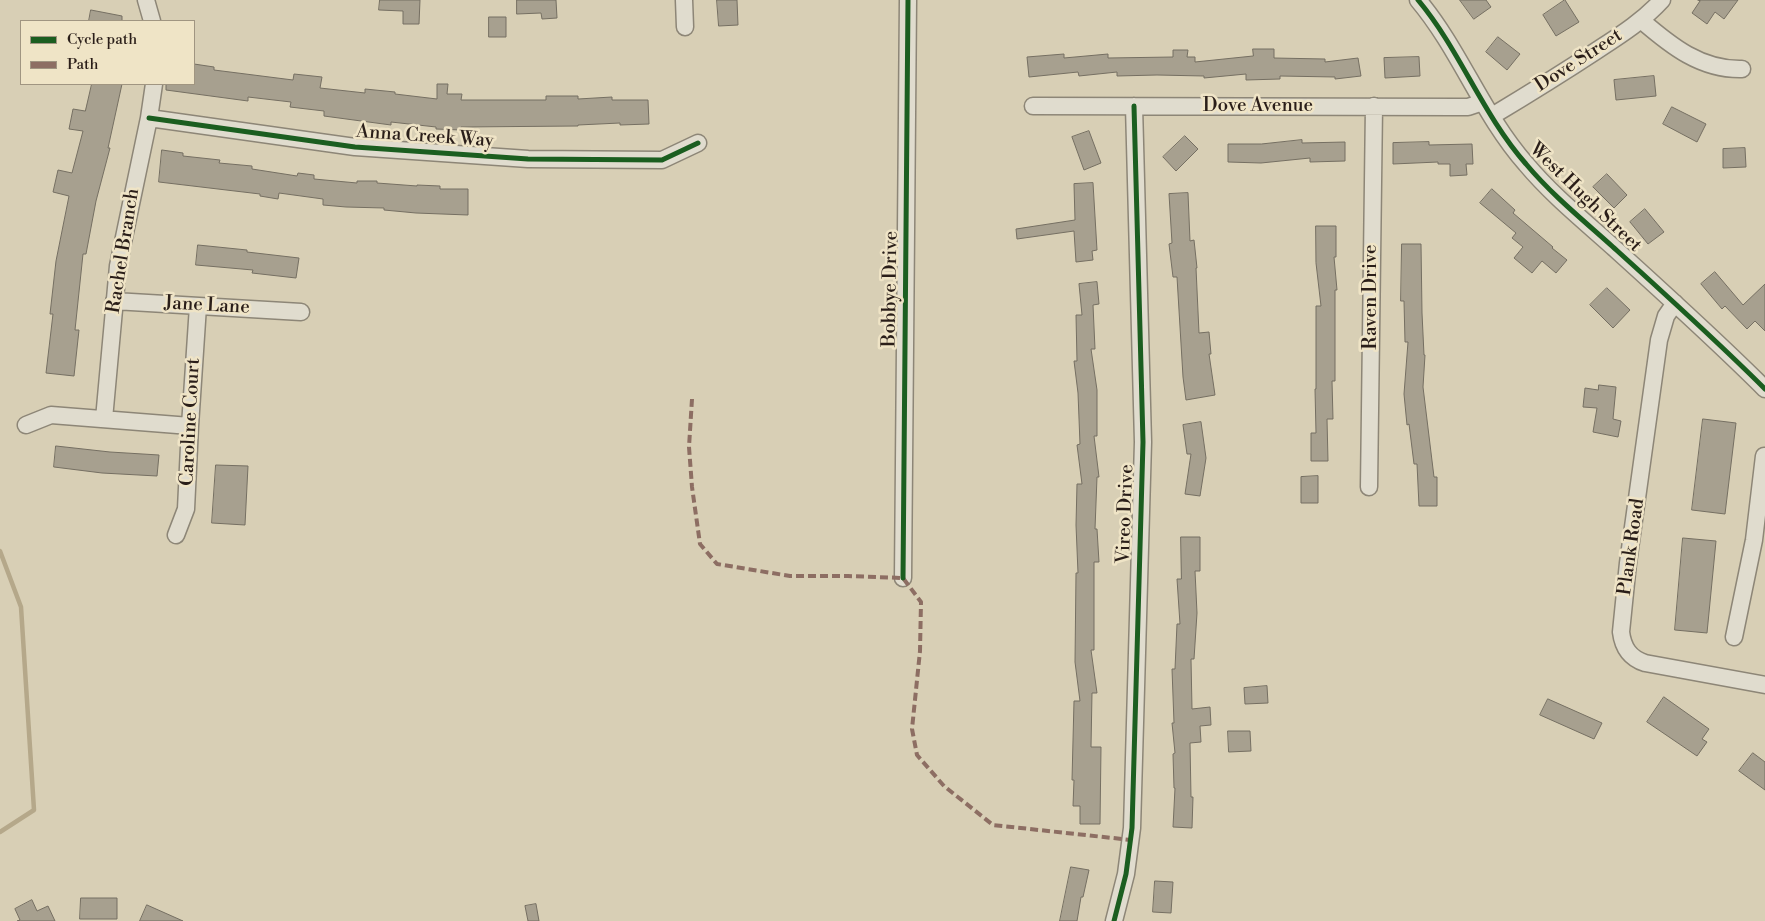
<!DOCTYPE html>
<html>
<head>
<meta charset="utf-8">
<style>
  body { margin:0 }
  #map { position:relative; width:1765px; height:921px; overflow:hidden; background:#d8cfb5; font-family:"Libre Bodoni",serif }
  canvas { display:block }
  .legend { position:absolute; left:20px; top:20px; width:175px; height:65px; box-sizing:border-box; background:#efe4c6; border:1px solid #a09581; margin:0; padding:6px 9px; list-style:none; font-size:15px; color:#2a1e19 }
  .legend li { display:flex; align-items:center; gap:10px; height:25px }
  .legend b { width:25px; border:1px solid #a09581 }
</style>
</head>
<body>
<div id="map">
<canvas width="1765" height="921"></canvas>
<ul class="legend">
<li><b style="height:6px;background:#1b5e20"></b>Cycle path</li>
<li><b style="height:6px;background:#8d6e63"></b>Path</li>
</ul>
</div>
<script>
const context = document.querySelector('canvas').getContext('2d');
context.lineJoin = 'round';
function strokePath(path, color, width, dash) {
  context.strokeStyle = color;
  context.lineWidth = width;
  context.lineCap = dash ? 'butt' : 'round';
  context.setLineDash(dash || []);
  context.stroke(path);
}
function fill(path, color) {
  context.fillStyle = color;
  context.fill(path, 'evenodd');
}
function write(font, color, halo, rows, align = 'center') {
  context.font = font + ' "Libre Bodoni",serif';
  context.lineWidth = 5;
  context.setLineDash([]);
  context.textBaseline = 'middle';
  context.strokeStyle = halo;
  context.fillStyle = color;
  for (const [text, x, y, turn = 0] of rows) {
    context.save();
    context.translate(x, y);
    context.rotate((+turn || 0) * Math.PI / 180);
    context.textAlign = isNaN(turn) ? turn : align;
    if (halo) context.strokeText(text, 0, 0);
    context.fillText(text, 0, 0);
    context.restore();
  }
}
const stream = new Path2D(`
  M0,551l21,56 13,203 -34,22`);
const building = new Path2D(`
  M380,0h40l-1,24h-16v-13l-24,-1z
  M517,0h39l1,18 -15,1 -1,-6 -24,1z
  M717,0h20l1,25 -19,1z
  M1460,0h26l5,7 -17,12z
  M1565,0l14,22 -23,14 -13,-21z
  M1698,0h40l-14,19 -9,-7 -8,12 -15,-11 8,-12z
  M91,10l31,6v5h-33z
  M489,17h17v20h-17z
  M1498,37l22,17 -13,16 -21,-18z
  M1253,49h21v9l51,1v3l33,-4 3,18 -26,3v-2l-55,-1v3l-34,1v-6l-42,4v-2l-47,-1 -40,1v-4l-38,4 -1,-4 -49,5 -2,-20 37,-3v4l44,-4v4l65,-1v-7h15l-1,7h8v5l58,-6z
  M1419,57l1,19 -35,2 -1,-20z
  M194,64l20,3v3l79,10 1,-6 28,3 -2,11 45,5v-4l30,3v2l42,5v-15h11l-1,10h15l-1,6h85v-4h32v3l34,-2v3h36l1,24 -29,1v-2l-42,2v1l-117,1v3l-25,-1v-2l-45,-5v3l-67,-9v-5l-34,-4 1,-5 -43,-5v4l-82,-11v-6h28z
  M1654,76l2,20 -40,4 -2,-20z
  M92,84h30l-14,64h2l-14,53 -10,53h-3l-8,76h4l-5,46 -28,-3 7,-59h-3l6,-53 13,-65 -16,-4 5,-22 14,3 11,-42 -14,-2 4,-20 12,2z
  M1672,107l34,17 -9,18 -34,-18z
  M1089,131l12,32 -17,7 -12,-33z
  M1185,136l13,13 -22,22 -13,-14z
  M1302,140v3l43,-1v19l-35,1v-4l-49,5 -33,-1v-18h33z
  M1429,142v3l43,-1 1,20h-7l1,11 -17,1v-12h-12v-2l-45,2v-21z
  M1745,148l1,19 -23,1v-19z
  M162,150l21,3v3l37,4 -1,3 33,3v3l45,7 1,-3 16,2v4l43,4v-2h20v2l40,3v-1l23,1v3h28v26l-52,-2 -32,-3v-2l-38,-1 -23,-2v-6l-44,-6 -1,6 -18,-3v-2l-101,-12z
  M1607,174l20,21 -13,13 -21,-21z
  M1093,183l4,67 -5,1 1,9 -17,2 -2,-31 -57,8 -1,-10 59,-9 -1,-36z
  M1492,189l23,21 -2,3 40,34 -1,1 15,12 -11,13 -14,-12 -10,12 -18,-15 9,-11 -11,-9 4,-5 -36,-30z
  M1188,193l2,48 4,-1 3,28h-1l3,65 10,-1 2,22h-2l6,41 -29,5 -3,-23 -6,-100h-4l-4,-33 3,-1 -3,-49z
  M1645,209l19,23 -16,12 -18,-22z
  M1316,226h20v31h-2l3,33h-2v91h-3l1,38h-6l1,42h-17v-28h5l-1,-44h1v-83h5l-5,-43z
  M1402,244h19l1,69 2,42h1l-2,32 11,90h3v29h-18l-2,-42h-3l-5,-40 -2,1 -3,-31 4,-52h-3l-1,-41h-3z
  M198,245l49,5v2l52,6 -3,20 -44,-5 1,-3 -57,-5z
  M1715,272l28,33 22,-21v47l-10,-10 -8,8 -22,-23 -3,3 -21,-25z
  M1097,282l2,22 -6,1 2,44h-4l6,41v46h-3l5,41h-2l-2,52h2l2,33h-5v88h-3l6,43h-5l-1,54h10l-1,77h-20v-18h-7l1,-26h-2l2,-79h6l-5,-39 1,-89h2l-2,-48 1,-41h5l-5,-39 3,-1 -2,-51 -4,-32h3l-1,-46h6l-3,-31z
  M1607,288l23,22 -17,18 -23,-23z
  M1599,385l17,2 -3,32 8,2 -3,16 -25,-5 4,-24 -14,-1 2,-19 13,2z
  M1703,419l33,4 -11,91 -33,-4z
  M1201,422l5,36 -6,38 -15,-2 6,-40h-4l-4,-29z
  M56,446l54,6 49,3 -2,21 -55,-3 -48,-6z
  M216,465l32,1 -3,59 -33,-2z
  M1318,476v27h-17v-26z
  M1181,537h19v34h-5l2,42 -3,46h-3l1,50 18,-2 1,18 -11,1 1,16 -11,1 1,54h2l-1,31 -19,-1 2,-39h-1l-1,-34 2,-1 -3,-30h2l-2,-54h3l2,-45h3l-3,-45h4z
  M1683,538l33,3 -9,92 -32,-3z
  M1267,686l1,17 -23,1 -1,-16z
  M1664,697l45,32 -7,10 5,3 -10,14 -50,-34z
  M1548,699l54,24 -8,16 -54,-24z
  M1228,731h22l1,20 -22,1z
  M1753,753l12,9v28l-26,-19z
  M1071,867l18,3 -6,27h-2l-4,24h-17z
  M1155,881l18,1 -2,31 -18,-1z
  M81,898h36v21h-37z
  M32,900l5,11 11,-5 7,15h-38l3,-1 -5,-11z
  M536,904l3,17h-11l-3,-15z
  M147,905l36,16h-43z`);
const street = new Path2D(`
  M146,0l6,21
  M684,0l1,27
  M1418,0c42,50 64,114 108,164 26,31 57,56 87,83 52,47 103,93 152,142
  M1641,20c30,26 60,50 101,49
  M1033,106l425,1h10l15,-5
  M1492,116c35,-21 69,-42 104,-65 23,-15 47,-30 66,-51
  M149,118l206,29 173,12 134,1 36,-17
  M114,301l187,11
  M1675,303l-9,13 -7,24 -31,223 -7,69c2,16 9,26 24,31l120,22
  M104,419l14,-153 31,-148 5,-34
  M26,425l25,-10 139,11
  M1369,487l5,-381
  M176,535l10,-26 4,-83 8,-120
  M903,578l5,-578
  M1734,637l20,-97 10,-84
  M1114,921l12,-47 6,-46 11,-386 -9,-336`);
const quiet = new Path2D(`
  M692,399l-3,48 3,40 8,57 17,20 73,12h58l55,2 18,24 -1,49 -8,78 5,26 27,31 49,39 138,15`);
const cycleway = new Path2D(`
  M1418,0c42,50 64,114 108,164 26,31 57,56 87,83 52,47 103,93 152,142
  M149,118l206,29 173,12 134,1 36,-17
  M903,578l5,-578
  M1114,921l12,-47 6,-46 11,-386 -9,-336`);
const streetNames = [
  ["Dove Street",1579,61,-33],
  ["Dove Avenue",1258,106],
  ["Anna Creek Way",425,137,4],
  ["West Hugh Street",1585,198,44],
  ["Rachel Branch",124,251,-81],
  ["Bobbye Drive",891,289,-89],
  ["Raven Drive",1371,297,-90],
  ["Jane Lane",207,306,3],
  ["Caroline Court",191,422,-87],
  ["Vireo Drive",1126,514,-88],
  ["Plank Road",1632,547,-82]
];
strokePath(stream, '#b5a88a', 4.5);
fill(building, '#a7a08f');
strokePath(building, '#756f62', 1);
strokePath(street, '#8d8677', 19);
strokePath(street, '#e0dcce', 16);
strokePath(quiet, '#8d6e63', 4, [8, 4]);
strokePath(cycleway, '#1b5e20', 5);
write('19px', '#2a1e19', '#efe4c6', streetNames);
</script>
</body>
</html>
